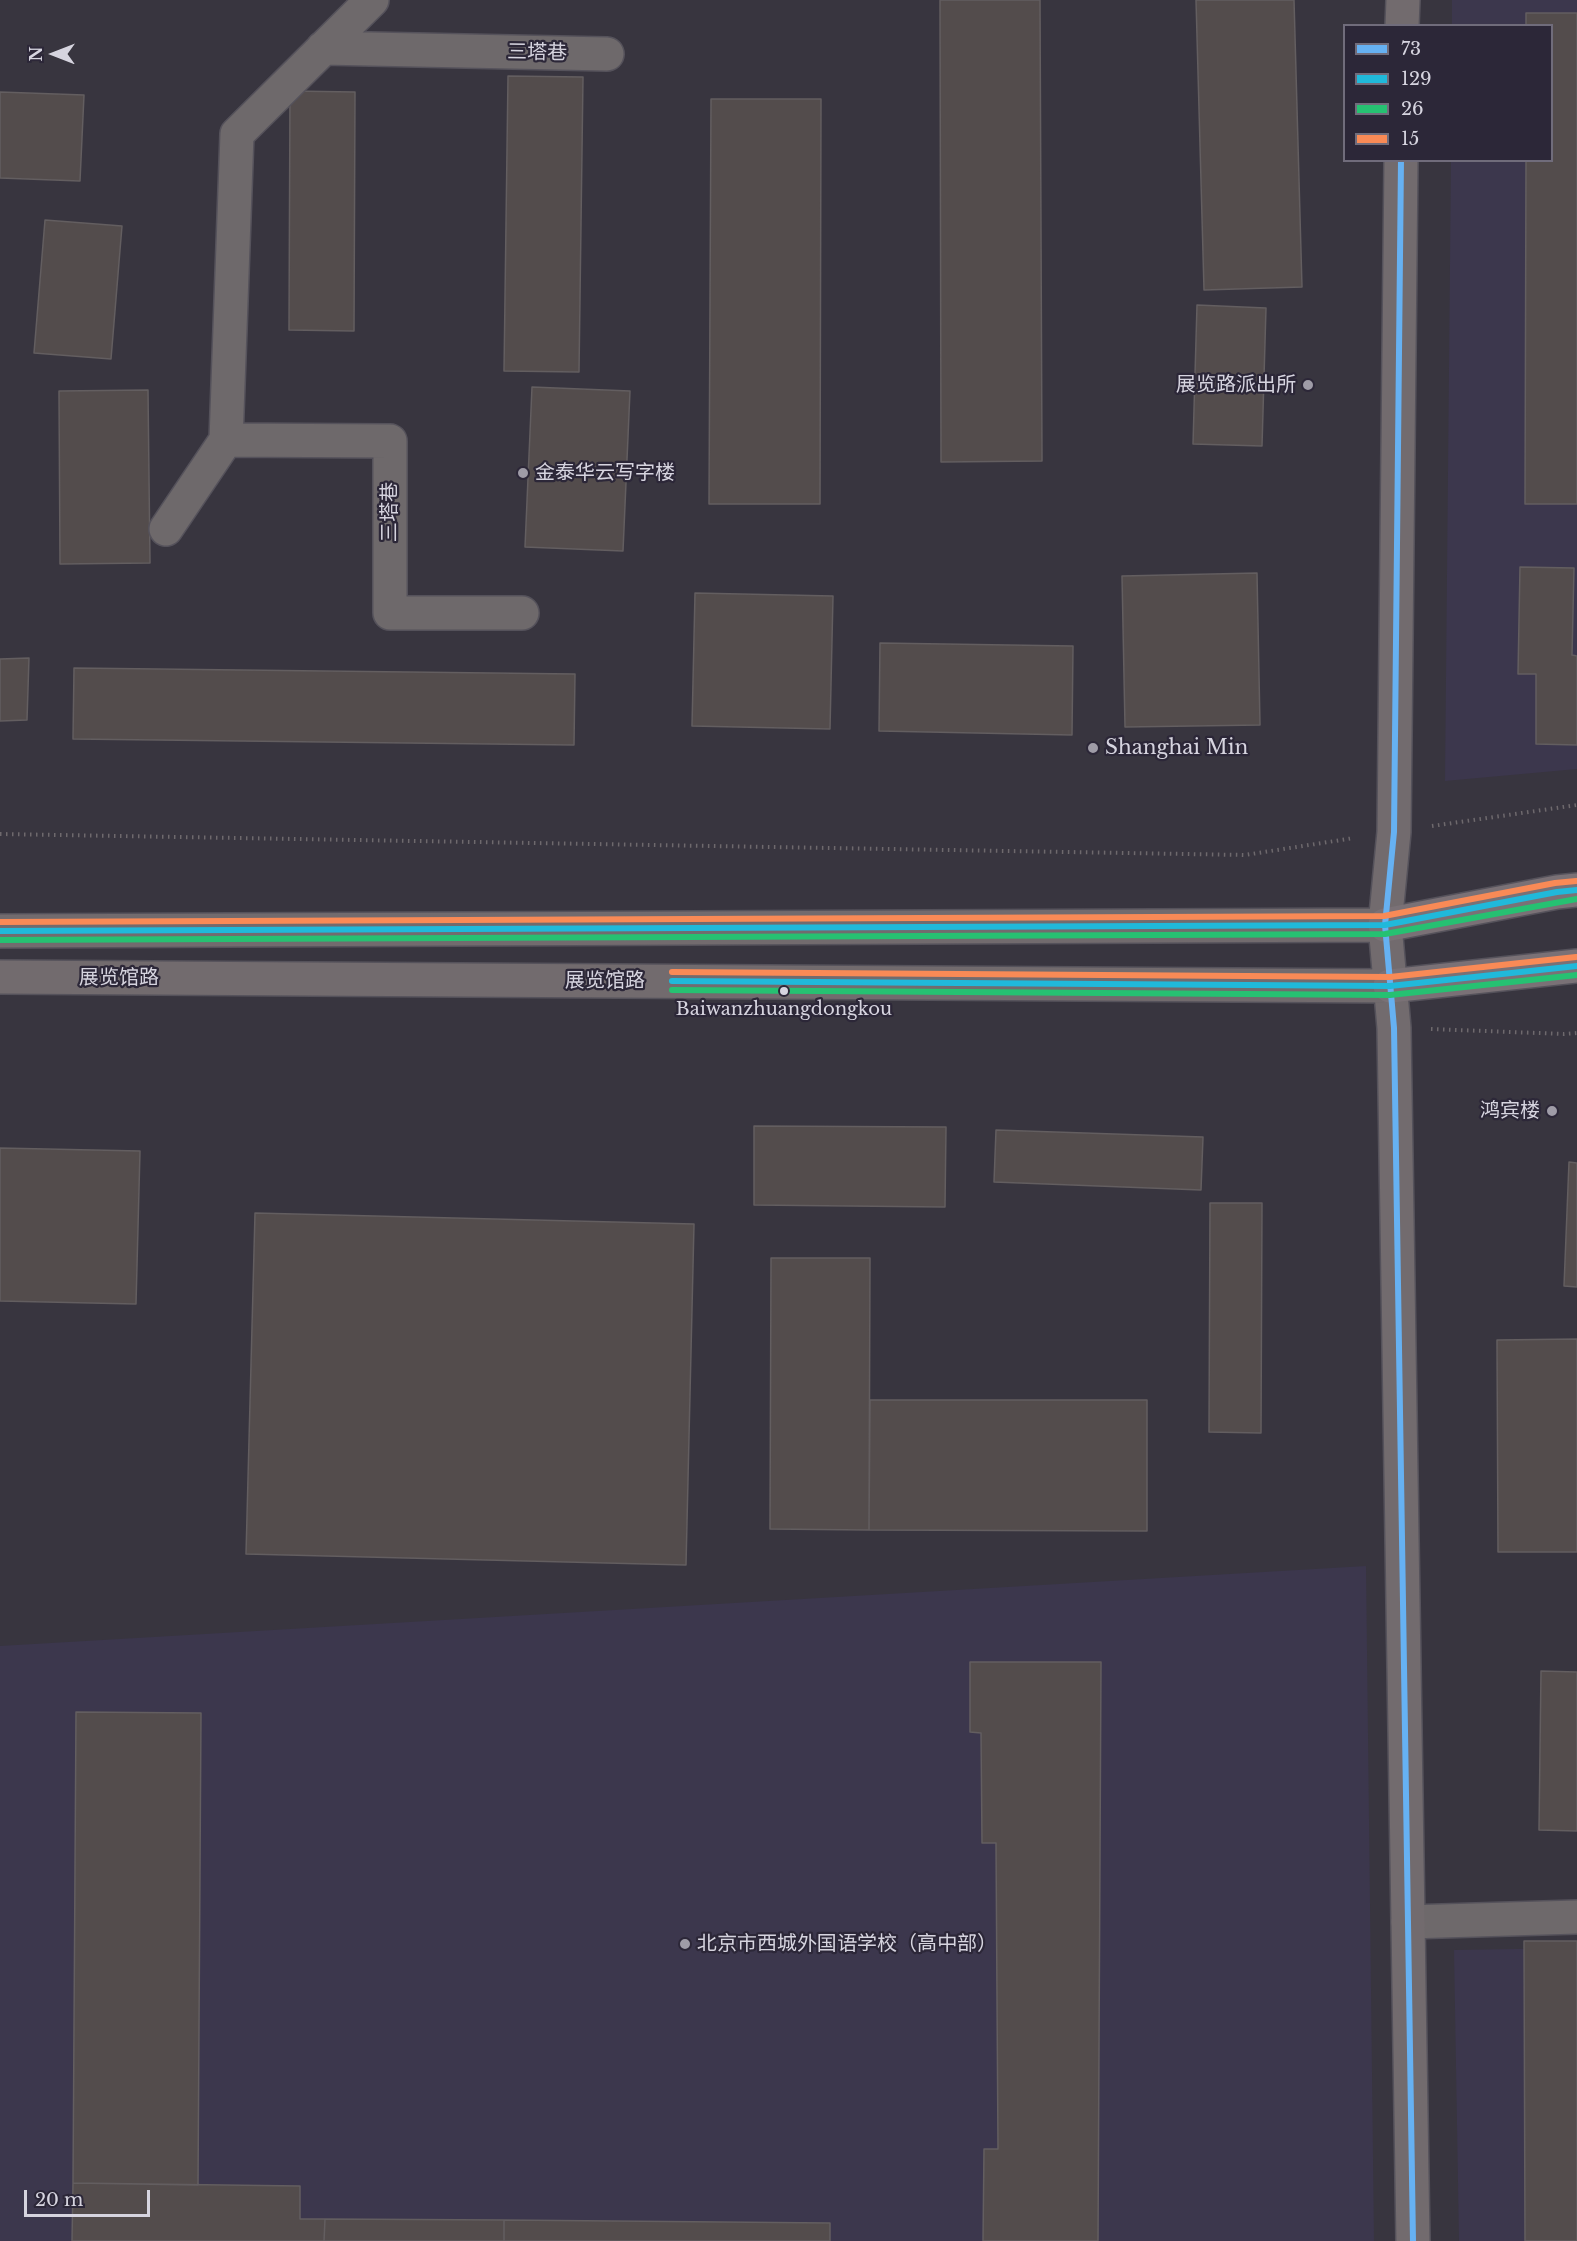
<!DOCTYPE html>
<html>
<head>
<meta charset="utf-8">
<style>
  body { margin:0 }
  #map { position:relative; width:1577px; height:2241px; overflow:hidden; background:#38353f; font-family:"Libre Baskerville",serif }
  canvas { display:block }
  .legend { position:absolute; left:1343px; top:24px; width:210px; height:138px; box-sizing:border-box; background:#2c2738; border:2px solid #706c7b; margin:0; padding:8px 10px; list-style:none; font-size:18px; color:#d6d4df }
  .legend li { display:flex; align-items:center; gap:12px; height:30px }
  .legend b { width:30px; border:2px solid #706c7b }
  .north { position:absolute; left:24px; top:24px; width:60px; height:60px; -webkit-text-stroke:4px #2c2738; paint-order:stroke; rotate:270deg; font-size:16px; font-weight:700; line-height:24px; text-align:center; color:#d6d4df }
  .north::after { content:''; display:block; margin:auto; width:21px; height:27px; background:#d6d4df; clip-path:polygon(50% 0,100% 100%,50% 72%,0 100%) }
  .scale { position:absolute; left:24px; top:2190px; width:126px; height:27px; box-sizing:border-box; border:3px solid #d6d4df; border-top:0; padding-left:8px; font-size:18px; line-height:21px; white-space:nowrap; color:#d6d4df; -webkit-text-stroke:4px #2c2738; paint-order:stroke }
</style>
</head>
<body>
<div id="map">
<canvas width="1577" height="2241"></canvas>
<ul class="legend">
<li><b style="height:8px;background:#66b1f2"></b>73</li>
<li><b style="height:8px;background:#20b9da"></b>129</li>
<li><b style="height:8px;background:#26c172"></b>26</li>
<li><b style="height:8px;background:#f98a56"></b>15</li>
</ul>
<div class="north">N</div>
<div class="scale">20 m</div>
</div>
<script>
const context = document.querySelector('canvas').getContext('2d');
context.lineJoin = 'round';
function fill(path, color) {
  context.fillStyle = color;
  context.fill(path, 'evenodd');
}
function strokePath(path, color, width, dash) {
  context.strokeStyle = color;
  context.lineWidth = width;
  context.lineCap = dash ? 'butt' : 'round';
  context.setLineDash(dash || []);
  context.stroke(path);
}
function write(font, color, halo, rows, align = 'center') {
  context.font = font + ' "Libre Baskerville","Noto Sans SC",serif';
  context.lineWidth = 4.5;
  context.setLineDash([]);
  context.textBaseline = 'middle';
  context.strokeStyle = halo;
  context.fillStyle = color;
  for (const [text, x, y, turn = 0] of rows) {
    context.save();
    context.translate(x, y);
    context.rotate((+turn || 0) * Math.PI / 180);
    context.textAlign = isNaN(turn) ? turn : align;
    if (halo) context.strokeText(text, 0, 0);
    context.fillText(text, 0, 0);
    context.restore();
  }
}
const built = new Path2D(`
  M1452,0h125v769l-132,12 6,-620 101,-1v-134l-100,-1z
  M1366,1566l8,675h-1374v-595z
  M1577,1948v293h-118l-5,-291z`);
const building = new Path2D(`
  M940,0h100l2,461 -101,1z
  M1196,0h98l8,287 -98,3z
  M1526,13h51v491h-52l1,-344h26v-134h-26z
  M508,76l75,1 -4,295 -75,-1z
  M290,91l65,1 -1,239 -65,-1z
  M0,92l84,3 -4,86 -80,-3z
  M711,99h110l-1,405h-111z
  M45,220l77,6 -11,133 -77,-6z
  M1197,305l69,3 -4,138 -69,-2z
  M532,387l98,4 -7,160 -98,-4z
  M148,390l2,173 -90,1 -1,-173z
  M1520,567l54,1 -2,87 5,1v89l-41,-1v-70h-18z
  M1257,573l3,152 -135,2 -3,-151z
  M695,593l138,3 -3,133 -138,-3z
  M880,643l193,3 -1,89 -193,-4z
  M29,658l-2,62 -27,1v-62z
  M74,668l501,6 -1,71 -501,-6z
  M754,1126l192,1 -1,80 -191,-2z
  M996,1130l207,7 -2,53 -207,-8z
  M0,1148l140,3 -4,153 -136,-3z
  M1569,1162l8,1v124l-13,-1z
  M1210,1203h52l-1,230 -52,-1z
  M255,1213l439,11 -8,341 -440,-11z
  M771,1258h99l-1,272 -99,-1z
  M1577,1339v213h-79l-1,-212z
  M870,1400h277v131l-278,-1z
  M970,1662h131l-3,579h-115l1,-92h14l-2,-306h-14l-1,-110 -11,-1z
  M1541,1671l36,1v159l-38,-1z
  M76,1712l125,1 -3,472 -125,-2z
  M1524,1941h53v300h-52z
  M73,2183l227,3v33h25l-1,22h-252z
  M325,2219l179,1v21h-180z
  M504,2220l326,3v18h-326z`);
const path = new Path2D(`
  M1432,826l145,-21
  M0,834l1245,21 109,-17
  M1431,1029l133,5 13,-1`);
const street = new Path2D(`
  M323,48l284,6
  M226,440l164,1v172h132
  M166,529l60,-89 11,-306 135,-134
  M1408,1922l169,-5`);
const secondary = new Path2D(`
  M1402,26l1,-26
  M1401,160l-7,672 -9,93 9,103 19,1213
  M0,931l1385,-6
  M0,977l1390,9`);
const primary = new Path2D(`
  M1385,925l172,-33 20,-2
  M1390,986l187,-20`);
const bus1 = new Path2D(`
  M1401,160l-7,672 -9,93 9,103 19,1213`);
const bus2 = new Path2D(`
  M0,931l1385,-6 172,-33 20,-2
  M672,981l718,5 187,-20`);
const bus3 = new Path2D(`
  M0,940l1385,-6 192,-35
  M672,990l718,5 187,-20`);
const bus4 = new Path2D(`
  M0,922l1384,-6 171,-33 21,-2
  M672,972l718,5 186,-20`);
const markers = [
  [1308,385,6,"#9f9ca7"],
  [523,473,6,"#9f9ca7"],
  [1093,748,6,"#9f9ca7"],
  [784,991,5,"#d6d4df"],
  [1552,1111,6,"#9f9ca7"],
  [685,1944,6,"#9f9ca7"]
];
const busNames = [
  ["Baiwanzhuangdongkou",784,1010]
];
const streetNames = [
  ["三塔巷",537,53,1],
  ["三塔巷",390,512,-90],
  ["展览馆路",119,978],
  ["展览馆路",605,981]
];
const poiNames = [
  ["展览路派出所",1296,385,"right"],
  ["金泰华云写字楼",535,473],
  ["Shanghai Min",1105,748],
  ["鸿宾楼",1540,1111,"right"],
  ["北京市西城外国语学校（高中部）",697,1944]
];
fill(built, '#3c374d');
fill(building, '#534c4c');
strokePath(building, '#635e60', 1.5);
strokePath(street, '#55525b', 36);
strokePath(secondary, '#55525b', 36);
strokePath(primary, '#55525b', 36);
strokePath(path, '#6e696d', 4, [1.5, 4.5]);
strokePath(street, '#6e696b', 33);
strokePath(secondary, '#726b6e', 33);
strokePath(primary, '#7a7176', 33);
strokePath(bus1, '#66b1f2', 6);
strokePath(bus2, '#20b9da', 6);
strokePath(bus3, '#26c172', 6);
strokePath(bus4, '#f98a56', 6);
for (const [x, y, r, color] of markers) {
  const dot = new Path2D();
  dot.arc(x, y, r, 0, 2 * Math.PI);
  context.fillStyle = color;
  context.fill(dot);
  strokePath(dot, '#2c2738', 2);
}
write('18px', '#d6d4df', '#2c2738', busNames);
write('20px', '#d6d4df', '#2c2738', streetNames);
write('20px', '#d6d4df', '#2c2738', poiNames, 'left');
</script>
</body>
</html>
